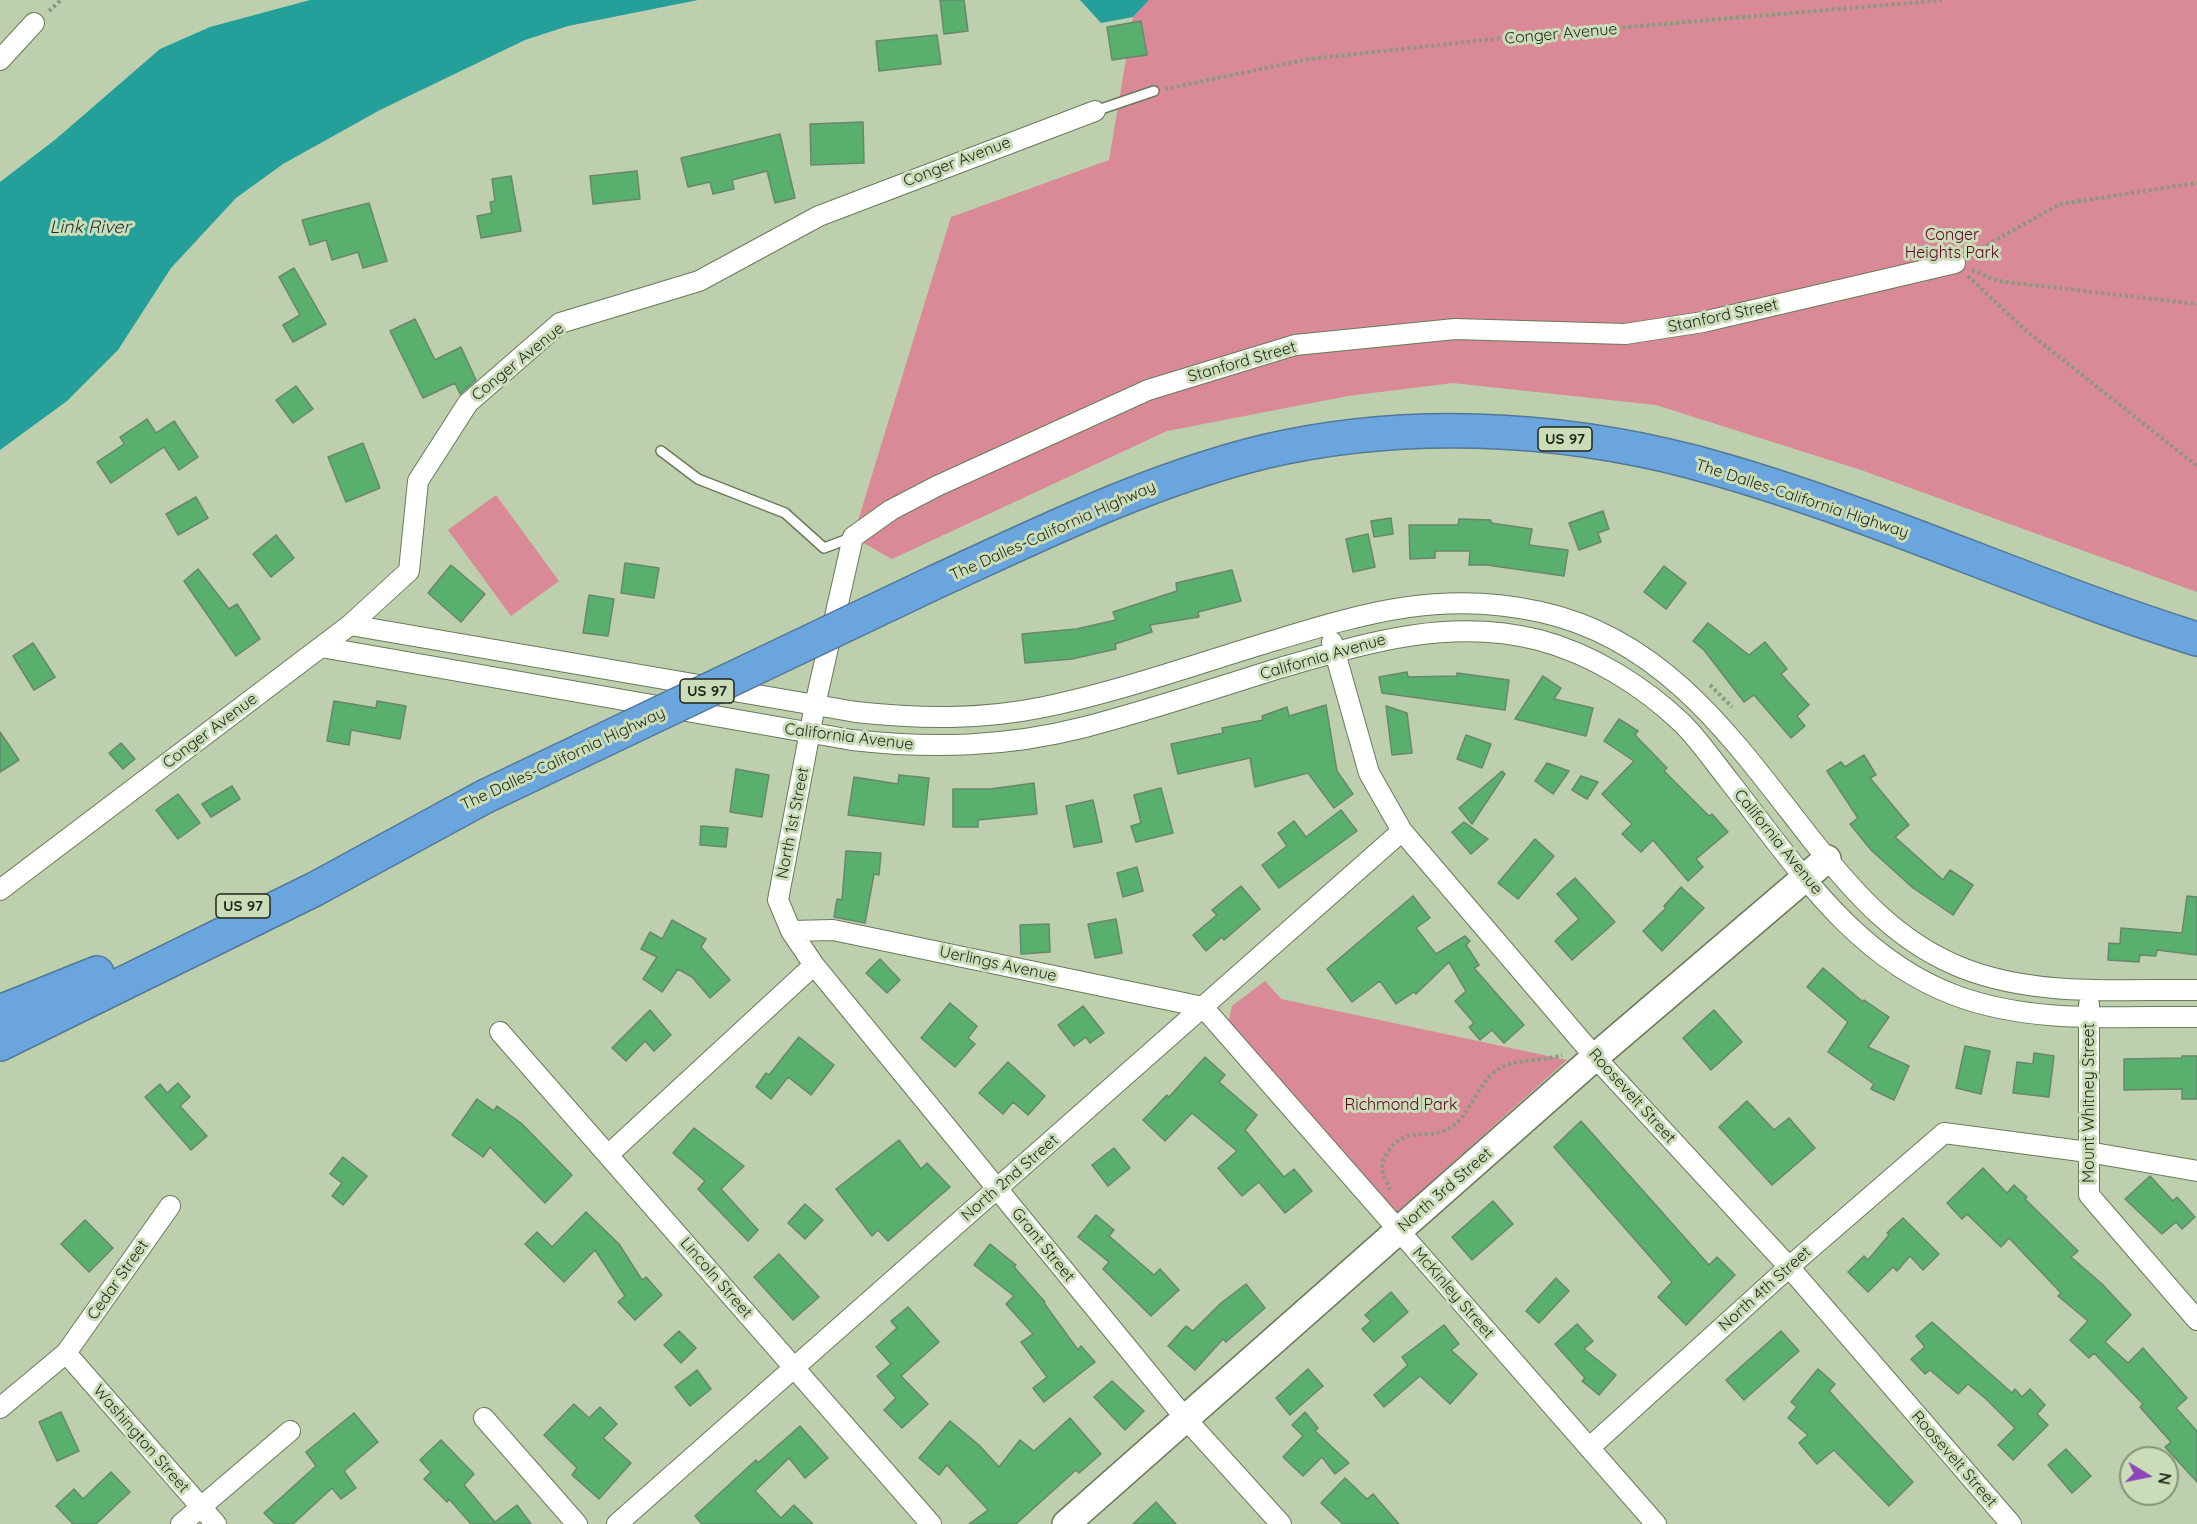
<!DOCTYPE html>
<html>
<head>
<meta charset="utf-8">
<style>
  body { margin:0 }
  #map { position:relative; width:2197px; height:1524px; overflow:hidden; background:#bdcfac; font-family:Quicksand,sans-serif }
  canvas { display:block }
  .north { position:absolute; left:2119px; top:1446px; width:60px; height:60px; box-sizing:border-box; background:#cadcb8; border:2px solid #869378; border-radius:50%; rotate:100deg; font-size:16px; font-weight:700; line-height:24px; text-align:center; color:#1f2618 }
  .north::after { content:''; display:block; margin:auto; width:21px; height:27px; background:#8c46b9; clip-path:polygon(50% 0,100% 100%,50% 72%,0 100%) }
</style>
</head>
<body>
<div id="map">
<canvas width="2197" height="1524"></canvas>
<div class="north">N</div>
</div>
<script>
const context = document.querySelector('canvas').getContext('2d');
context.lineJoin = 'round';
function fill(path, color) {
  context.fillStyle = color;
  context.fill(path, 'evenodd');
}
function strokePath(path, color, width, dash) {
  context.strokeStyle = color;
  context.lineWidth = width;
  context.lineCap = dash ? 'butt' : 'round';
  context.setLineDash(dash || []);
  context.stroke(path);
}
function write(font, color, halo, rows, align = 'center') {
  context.font = font + ' Quicksand,sans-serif';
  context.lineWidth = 6;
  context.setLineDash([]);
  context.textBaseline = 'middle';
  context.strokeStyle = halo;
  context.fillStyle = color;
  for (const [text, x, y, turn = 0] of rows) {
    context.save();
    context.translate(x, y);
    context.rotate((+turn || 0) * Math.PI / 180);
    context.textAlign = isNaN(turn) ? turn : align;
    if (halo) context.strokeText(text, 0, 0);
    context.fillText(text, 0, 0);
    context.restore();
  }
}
const green = new Path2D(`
  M1149,0h1048v592l-336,-122 -205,-65 -203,-22 -105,13 -181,35 -275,128 -39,-22 98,-320 158,-57 24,-143z
  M496,495l63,86 -48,35 -63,-86z
  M1265,981l16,18 286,61 -173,155 -166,-191 4,-18z`);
const water = new Path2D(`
  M310,0h388l-130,26 -43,14 -145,70 -97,54 -47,34 -65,70 -53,82 -51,51 -67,49v-268l56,-43 104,-90 50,-22z
  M1080,0h69l-16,17 -32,6z`);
const building = new Path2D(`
  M940,0h24l4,31 -24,3z
  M1141,21l6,34 -35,5 -5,-33z
  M937,35l4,29 -62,7 -3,-30z
  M863,122l1,41 -53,2 -1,-41z
  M780,134l15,64 -20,5 -8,-32 -35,9 2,9 -21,5 -3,-12 -22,5 -7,-29z
  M637,171l3,28 -47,5 -3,-28z
  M511,176l10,55 -40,7 -4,-22 15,-3 -2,-11 5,-1 -3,-22z
  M369,203l18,58 -24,7 -5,-16 -26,8 -6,-20 -16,5 -8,-25z
  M294,268l32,56 -33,18 -10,-17 17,-10 -21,-38z
  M415,319l20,41 26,-13 15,33 -16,14 -5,-11 -32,15 -33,-67z
  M296,386l17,23 -20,14 -17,-23z
  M147,419l9,14 18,-12 24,36 -19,13 -15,-23 -53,36 -14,-21 27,-18 -4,-7z
  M363,443l17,45 -34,14 -18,-45z
  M196,497l12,21 -30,17 -12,-21z
  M1603,511l6,18 -11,4 3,9 -22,8 -10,-27z
  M1391,518l2,16 -19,3 -3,-16z
  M1459,519l32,1v3l41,6 -3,16 39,5 -4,26 -77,-11h-18l1,-14h-35v7l-25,1 -1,-34h49z
  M1368,534l7,33 -22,5 -7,-33z
  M276,535l18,23 -23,19 -18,-23z
  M625,563l34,5 -5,30 -33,-5z
  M451,565l34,29 -24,28 -33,-29z
  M1664,566l22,17 -20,26 -22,-17z
  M198,569l31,40 8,-5 23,35 -24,17 -52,-75z
  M1232,570l9,31 -43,11 1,5 -49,8 2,7 -37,12 1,5 -44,10 -47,4 -3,-29 54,-5 40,-9 -3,-8 64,-21 -1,-8z
  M589,595l25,4 -6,37 -25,-3z
  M1708,623l41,32 16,-13 22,27 -6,5 28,31 -12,11 8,10 -14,12 -37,-43 -10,7 -40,-52 -11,-9z
  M33,643l22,34 -21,13 -21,-34z
  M1407,672l1,5 49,-1v-3l52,7 -4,30 -123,-17 -3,-16z
  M1543,676l18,12 -7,11 39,9 -7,28 -71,-17z
  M334,701l42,7 1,-7 29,5 -6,33 -49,-9 -2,15 -22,-4z
  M1326,705l11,66 16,23 -19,14 -26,-35 -53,14 -5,-29 -72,16 -7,-30 52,-11 -1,-5 41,-8 -1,-4 25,-9 2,9z
  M1386,706l21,7 5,40 -20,2z
  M1619,719l19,12 -3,4 32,33 -3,3 45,45 3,-2 16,18 -32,27 7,8 -15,14 -35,-41 -12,12 -19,-18 10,-10 -30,-30 32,-33 -30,-20z
  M0,732l19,28 -19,12z
  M1466,735l25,9 -9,24 -25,-9z
  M121,743l14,16 -12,10 -14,-16z
  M1864,755l12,20 -6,3 39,47 -14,12 48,43 7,-10 23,15 -20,30 -40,-27 -42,-38 -21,-26 8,-6 -31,-47 14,-9 4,5z
  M1547,763l22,8 -16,23 -18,-13z
  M736,769l33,6 -7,42 -32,-5z
  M1502,771l3,3 -33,50 -13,-16z
  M899,775l30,3 -5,47 -76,-10 6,-38 44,7z
  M1581,776l17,6 -11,17 -15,-9z
  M1034,783l3,31 -59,6v7h-25v-38h37z
  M232,786l8,13 -29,18 -9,-13z
  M1161,788l12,45 -37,9 -5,-16 10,-3 -7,-28z
  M178,794l22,29 -22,16 -22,-29z
  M1093,800l9,42 -28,5 -8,-41z
  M1341,810l16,21 -78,57 -17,-23 25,-19 -9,-13 16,-12 12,16z
  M1464,822l24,17 -17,15 -19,-22z
  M701,826l27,2 -2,19 -26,-2z
  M1535,839l19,17 -36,43 -20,-16z
  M846,851l35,2 -2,22 -5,-1 -9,49 -31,-6 3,-18 5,1z
  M1137,867l6,24 -20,6 -6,-24z
  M1575,878l40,44 -43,38 -17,-19 24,-22 -22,-25z
  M1241,886l19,23 -36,31 -2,-3 -16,14 -13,-16 24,-20 -5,-5z
  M1681,887l23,21 -42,43 -19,-20 23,-23 -2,-2z
  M1413,896l17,22 -14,10 20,26 29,-18 5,5 -4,4 13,20 -5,3 50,57 -20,18 -12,-13 -12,10 -11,-13 5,-4 -19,-22 11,-10 -17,-29 -33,32 -2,-2 -18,12 -16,-23 -28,21 -25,-33z
  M2187,896l10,1v58l-40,-5 -1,6 -16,-1 -1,7 -31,-2 1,-17 11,1 1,-16 61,5z
  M1116,919l6,34 -27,5 -7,-34z
  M672,920l34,19 -5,8 29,33 -20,18 -18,-21 -14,-8 -16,23 -19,-13 14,-22 -16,-8 9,-17 12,7z
  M1049,924l1,28 -29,2 -1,-29z
  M880,959l20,21 -13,13 -21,-20z
  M1823,968l40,34 1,-2 25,17 -21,30 41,19 -15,34 -23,-11 3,-5 -46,-32 20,-30 -41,-35z
  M950,1003l27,23 -9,12 7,6 -20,23 -34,-29z
  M1083,1006l21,27 -14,10 -4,-6 -12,9 -16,-21z
  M650,1010l21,25 -17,16 -9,-10 -19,20 -14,-13z
  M1714,1010l28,32 -31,28 -28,-32z
  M799,1037l35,28 -23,30 -23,-18 -17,22 -15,-12 10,-14 3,2z
  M1965,1046l25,5 -9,43 -25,-6z
  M2034,1053l20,3 -5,41 -36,-4 4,-31 16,2z
  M2182,1056h15v43h-15v-10l-58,1v-31l58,-1z
  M1205,1057l20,18 -6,7 38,33 -12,15 39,47 10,-8 18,22 -27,22 -26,-31 -17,14 -24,-28 19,-17 -45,-38 -27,28 -22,-21 24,-25 2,2z
  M1008,1062l37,34 -17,19 -15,-13 -10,12 -24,-21z
  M178,1083l12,14 -10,9 27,30 -16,14 -46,-53 15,-13 7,9z
  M477,1099l17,12 3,-5 24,17 51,52 -27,28 -55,-56 -7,10 -31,-22z
  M1747,1101l27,29 15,-12 26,30 -43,37 -53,-58z
  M1581,1121l128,144 8,-8 18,18 -49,50 -28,-28 14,-15 -118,-135z
  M694,1128l50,38 -23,23 37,41 -10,11 -50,-52 7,-8 -32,-28z
  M899,1140l22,29 6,-6 23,24 -62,54 -10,-11 -6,6 -36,-47z
  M1114,1148l16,20 -22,18 -16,-21z
  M343,1157l24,19 -24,29 -11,-9 10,-13 -12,-9z
  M1983,1168l24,25 7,-8 13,12 -2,2 53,52 -7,6 31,27 29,31 -26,27 23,21 15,-15 44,50 -11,10 21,23v51l-32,-35 6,-5 -31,-35 3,-3 -49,-51 -5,5 -19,-18 18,-19 -30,-25 3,-3 -52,-55 -8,9 -34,-33 -5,5 -15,-16z
  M2150,1176l23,25 4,-4 18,20 -13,12 -6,-7 -14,12 -37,-35z
  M1493,1201l20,23 -41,36 -20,-23z
  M805,1204l18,16 -18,19 -17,-16z
  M586,1212l33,32 23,36 4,-3 16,18 -27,25 -17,-18 7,-6 -30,-46 -31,32 -39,-38 12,-12 15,15z
  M1096,1215l18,15 -5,6 45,39 6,-6 19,21 -28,26 -48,-47 6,-7 -31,-25z
  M1903,1218l36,36 -16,16 -13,-14 -13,15 -4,-4 -25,25 -20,-20 16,-16 4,4 21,-25 -2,-2z
  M85,1220l28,28 -24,24 -28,-28z
  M990,1244l26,21 -2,2 31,35 -1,1 34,47 3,-4 14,16 -51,40 -11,-14 14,-11 -26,-35 12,-8 -27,-30 8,-8 -40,-31z
  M779,1254l40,43 -26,23 -39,-43z
  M1556,1278l13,13 -30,32 -13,-12z
  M1246,1284l19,24 -39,34 -3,-3 -28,31 -27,-24 18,-20 7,5 28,-28z
  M1391,1292l17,20 -34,30 -12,-13 9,-8 -6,-6z
  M908,1307l31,35 -38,34 27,28 -26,24 -18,-18 12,-12 -19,-22 14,-12 -15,-17 21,-19 -6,-7z
  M1932,1322l80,71 3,-4 7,8 8,-8 15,16 -8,9 11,11 -35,35 -15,-15 17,-17 -29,-29 -18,-15 -10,10 -28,-24 -5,4 -14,-15 14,-12 -9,-11z
  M1577,1324l16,17 -9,8 32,26 -17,20 -17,-14 3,-3 -30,-34z
  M1444,1325l15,19 -8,6 26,24 -27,30 -30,-28 -36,31 -10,-12 34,-30 -6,-8z
  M679,1331l17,17 -15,15 -17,-18z
  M1781,1331l18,20 -55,49 -18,-20z
  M1308,1369l15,17 -33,29 -14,-17z
  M1818,1369l17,15 -6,7 84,91 -24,24 -55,-56 -17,14 -18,-21 9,-8 -20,-17 9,-11 -6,-5z
  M697,1370l14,19 -21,17 -15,-19z
  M1112,1381l32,30 -19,19 -31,-33z
  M574,1404l15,14 11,-11 17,17 -14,14 28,25 -32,36 -27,-24 5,-7 -33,-33z
  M61,1412l18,39 -22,10 -18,-39z
  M1305,1412l13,16 -3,3 34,32 -14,11 -13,-17 -19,19 -20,-19 20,-21 -11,-11z
  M354,1413l24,29 -34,29 12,17 -15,11 -9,-11 -39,36h-18l-11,-11 52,-47 -10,-14z
  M1070,1418l31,36 -22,19 -3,-3 -60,54h-47l19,-14 -41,-45 -8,10 -20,-17 31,-37 29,24 20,22 21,-27 14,11z
  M800,1426l28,32 -23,20 -16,-20 -34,33 26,27 13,-13 19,19h-111l-7,-8 61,-56 2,3z
  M441,1440l33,34 -10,11 31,37 22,-17 14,19h-60l-22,-25 -2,3 -23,-23 7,-7 -11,-12z
  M2066,1449l25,27 -19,17 -24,-28z
  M111,1472l19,20 -34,32h-23l-17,-18 18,-17 9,10z
  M1345,1478l22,21 6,-5 26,30h-56l-22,-21z
  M1156,1502l20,22h-43z`);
const path = new Path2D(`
  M49,11l12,-11
  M1165,89l144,-30 203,-22 432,-37
  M1971,254l89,-50 137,-21
  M1972,270l26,11 199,23
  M1968,276l56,53 173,137
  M1710,685l22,22
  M1390,1190c-2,-6 -7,-14 -8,-21 -1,-12 12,-28 23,-32 15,-5 31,0 45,-9 20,-13 25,-38 42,-54 20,-18 47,-11 70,-19`);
const lane = new Path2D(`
  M1095,111l59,-20
  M661,451l37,28 87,34 39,35 29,-11`);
const street = new Path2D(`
  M0,60l34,-37
  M350,625l506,87c64,7 125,8 188,-5 78,-16 155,-44 232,-67 92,-28 168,-50 265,-28 127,28 196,133 271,228 43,54 87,104 153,129 73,28 156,20 232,21
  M1332,642l37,131 33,58 193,226 194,210 222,257
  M321,647l531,93c80,9 155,7 233,-13 66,-17 130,-39 195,-59 86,-25 169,-51 259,-28 53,14 104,46 143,83 18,18 32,39 48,59 64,82 125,177 227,214 76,28 160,20 240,21
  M0,890l350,-265 59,-54 9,-90 50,-78 92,-80 139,-42 120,-65 276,-105
  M791,931l42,-1 370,77 453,517
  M2089,1004v191l108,125
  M500,1032l431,492
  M608,1155l206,-190
  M66,1353l150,171
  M0,1408l66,-55 104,-147
  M484,1418l93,106
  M1589,1448l200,-181 155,-134 144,19 109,19
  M181,1524l109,-93
  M617,1524l785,-693
  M1281,1524l-96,-106 -371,-453 -23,-34 -13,-31 37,-195 38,-168 38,-27 46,-24 211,-96 147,-45 160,-16 170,5 78,-12 252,-59`);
const secondary = new Path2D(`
  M1066,1524l529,-467 232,-198`);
const highway = new Path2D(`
  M929,585c109,-50 217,-104 334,-133 139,-33 292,-26 430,10 172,46 334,124 504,177
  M0,1012l97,-39
  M0,1044l315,-155 169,-92`);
const highwayBridge = new Path2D(`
  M484,797l445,-212`);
const shields = [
  [1565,439,54],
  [707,691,54],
  [243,906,54]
];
const shieldNames = [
  ["US 97",1565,439],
  ["US 97",707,691],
  ["US 97",243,906]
];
const streetNames = [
  ["Conger Avenue",1561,34,-5],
  ["Conger Avenue",957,162,-21],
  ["Stanford Street",1723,316,-12],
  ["Conger Avenue",518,362,-39],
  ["Stanford Street",1242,362,-16],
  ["The Dalles-California Highway",1802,499,18],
  ["The Dalles-California Highway",1053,531,-24],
  ["California Avenue",1323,657,-16],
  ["Conger Avenue",210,731,-37],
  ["California Avenue",849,737,7],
  ["The Dalles-California Highway",563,759,-25],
  ["North 1st Street",793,823,-79],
  ["California Avenue",1778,842,51],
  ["Uerlings Avenue",998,964,12],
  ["Roosevelt Street",1632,1096,48],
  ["Mount Whitney Street",2089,1103,-90],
  ["North 2nd Street",1010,1178,-41],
  ["North 3rd Street",1445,1190,-41],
  ["Grant Street",1043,1245,51],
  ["Lincoln Street",716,1278,49],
  ["Cedar Street",118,1280,-55],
  ["North 4th Street",1765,1289,-42],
  ["McKinley Street",1453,1293,49],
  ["Washington Street",141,1439,49],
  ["Roosevelt Street",1954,1459,49]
];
const parkNames = [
  ["Conger",1952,235],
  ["Heights Park",1952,253],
  ["Richmond Park",1401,1105]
];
const waterNames = [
  ["Link River",90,228]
];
fill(green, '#d98a96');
fill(water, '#259f99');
fill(building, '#59af6d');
strokePath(building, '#68876d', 1.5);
strokePath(lane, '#6a7a5a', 12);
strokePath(street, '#6a7a5a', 22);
strokePath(secondary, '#6a7a5a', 30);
strokePath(highway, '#507999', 36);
strokePath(path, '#8b997d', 4, [3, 3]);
strokePath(lane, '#fff', 9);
strokePath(street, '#fff', 20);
strokePath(secondary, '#fff', 27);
strokePath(highway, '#6ba5de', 33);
strokePath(highwayBridge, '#507999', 36, []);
strokePath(highwayBridge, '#6ba5de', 33);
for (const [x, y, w] of shields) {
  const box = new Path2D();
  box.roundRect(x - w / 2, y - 12, w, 24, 4.5);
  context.fillStyle = '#cadcb8';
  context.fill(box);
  strokePath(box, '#1f2618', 1.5);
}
write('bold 15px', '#1f2618', null, shieldNames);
write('16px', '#1f2618', '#cadcb8', streetNames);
write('16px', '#5f0022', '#cadcb8', parkNames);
write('italic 18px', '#1b3432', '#cadcb8', waterNames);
</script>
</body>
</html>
